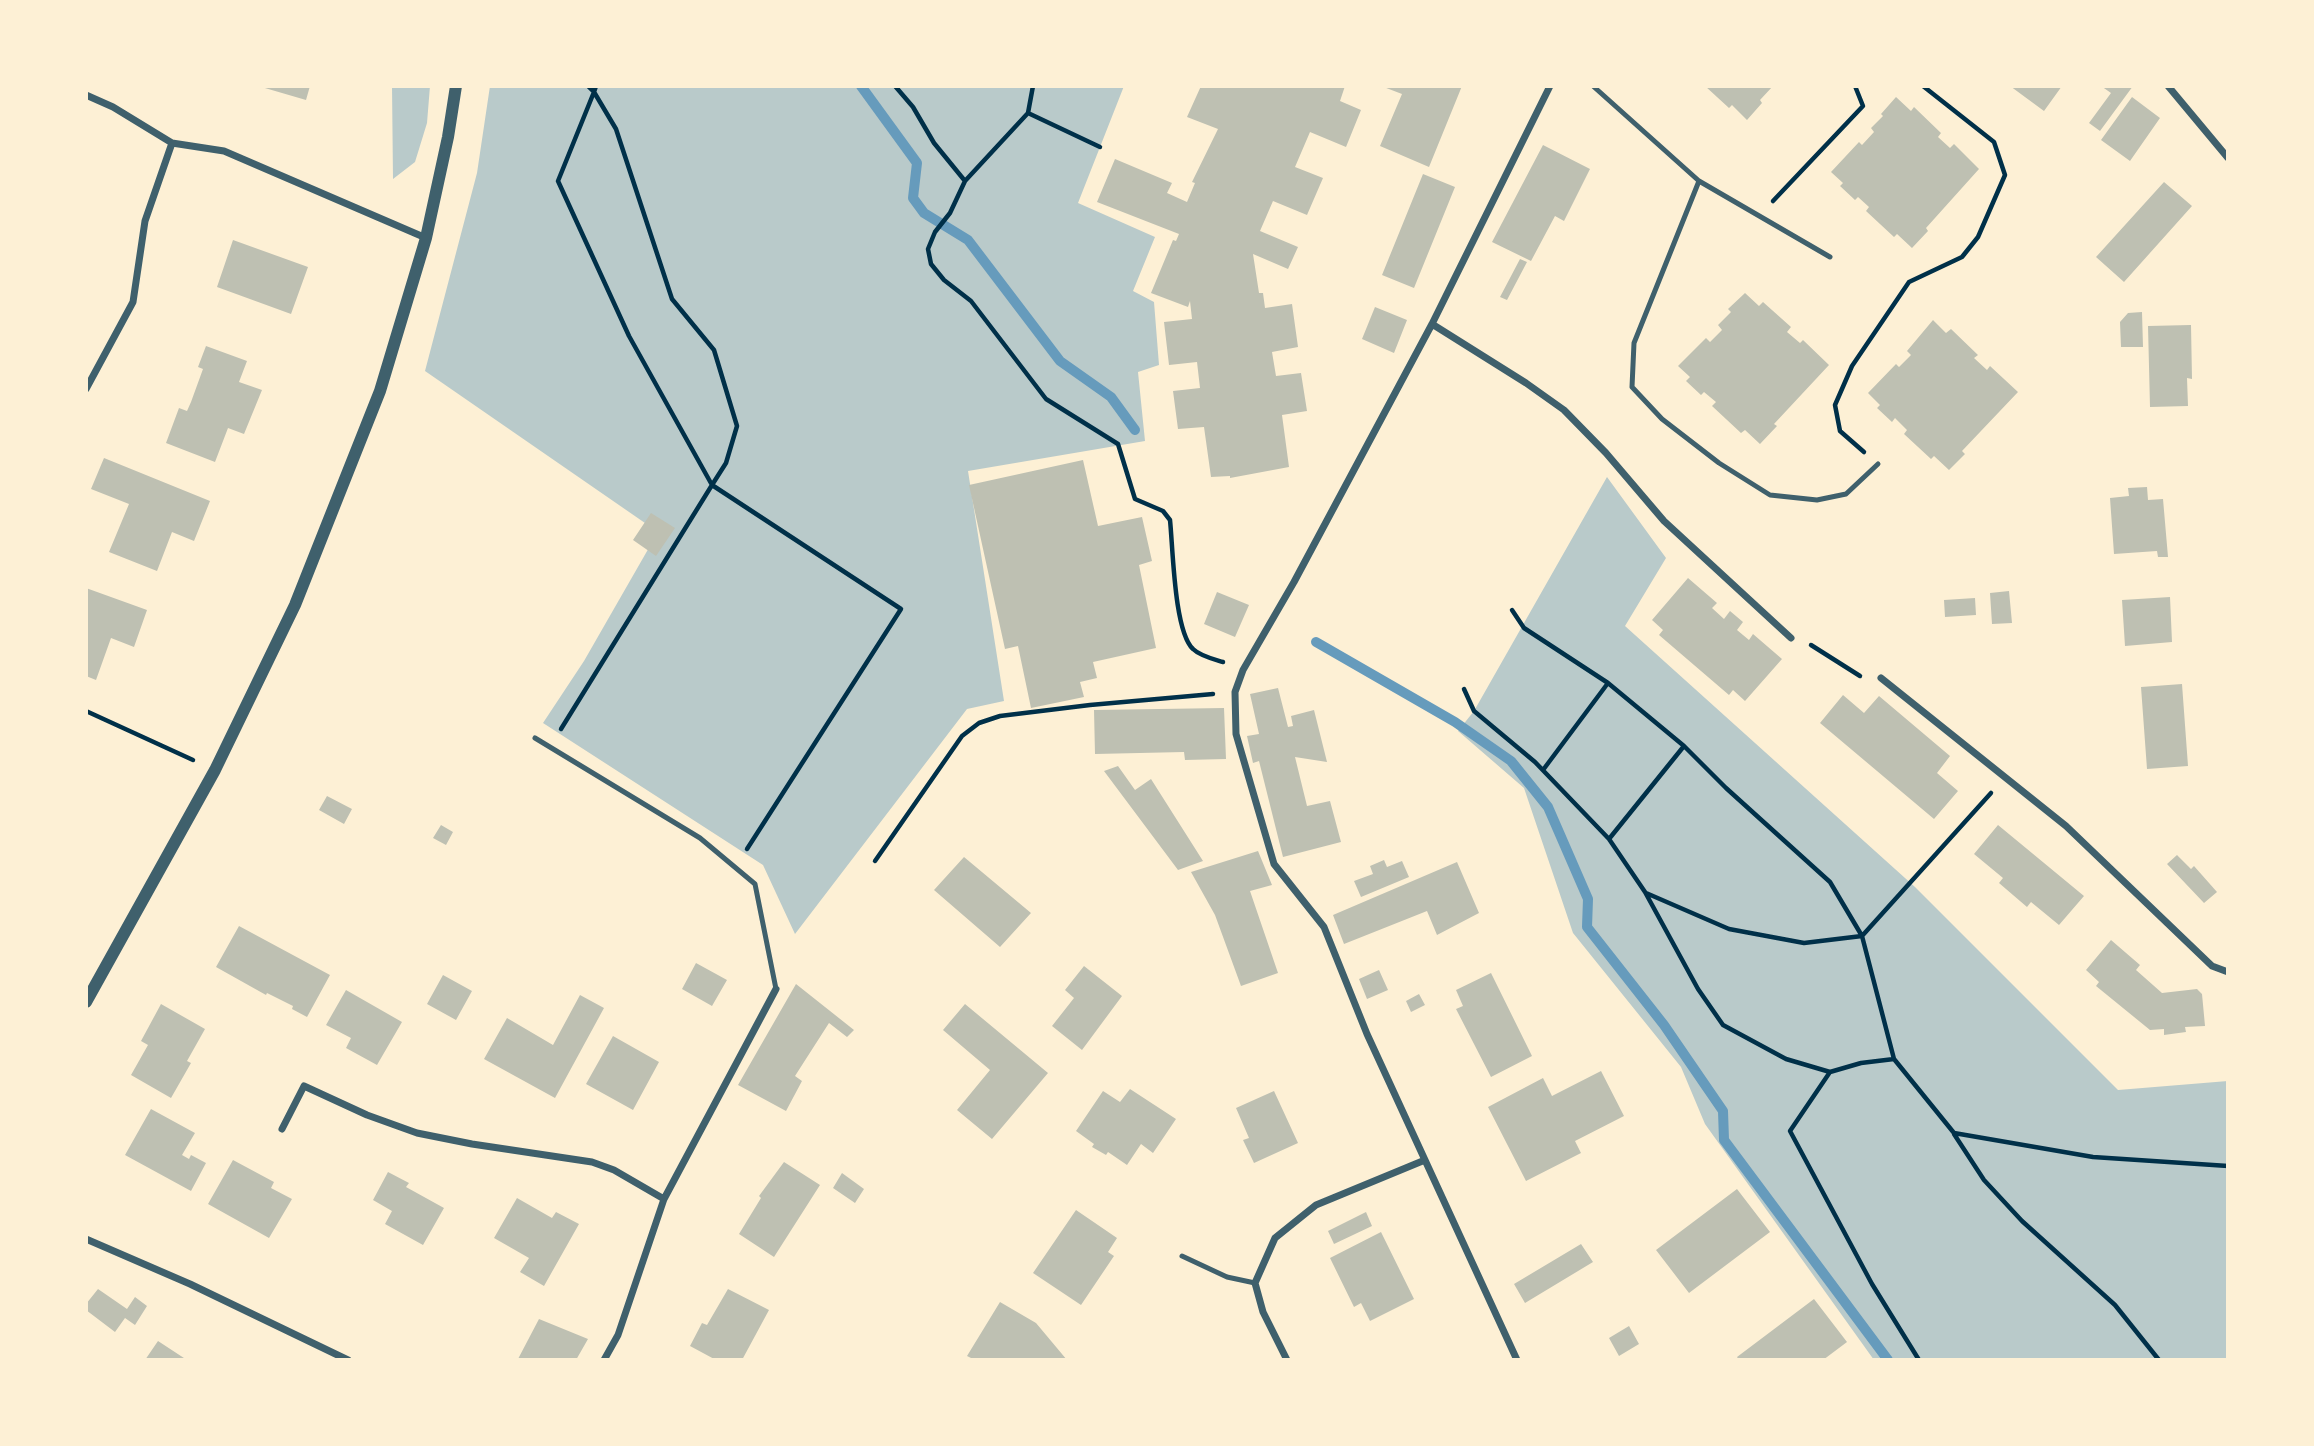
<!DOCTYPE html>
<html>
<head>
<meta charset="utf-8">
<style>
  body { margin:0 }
  #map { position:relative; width:2314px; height:1446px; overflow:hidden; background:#fdf0d5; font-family:Arial,sans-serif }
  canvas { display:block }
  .frame { position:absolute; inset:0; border:88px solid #fdf0d5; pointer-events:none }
</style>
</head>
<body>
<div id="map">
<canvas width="2314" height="1446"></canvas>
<div class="frame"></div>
</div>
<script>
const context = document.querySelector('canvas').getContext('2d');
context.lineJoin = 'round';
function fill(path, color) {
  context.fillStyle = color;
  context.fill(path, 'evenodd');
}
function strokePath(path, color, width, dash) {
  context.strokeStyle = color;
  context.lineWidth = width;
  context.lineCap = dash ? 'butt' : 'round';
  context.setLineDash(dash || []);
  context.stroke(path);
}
const green = new Path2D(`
  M392,86h38l-3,37 -12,39 -22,17z
  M490,86h634l-46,117 77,34 -22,54 21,11 5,63 -21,7 7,69 -177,30 36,230 -37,8 -172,225 -32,-69 -220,-142 41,-62 74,-129 -233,-161 52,-198z
  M1607,477l59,81 -41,68 290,261 203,203 110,-9v279h-354l-169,-236 -24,-57 -108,-134 -49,-145 -66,-57 16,-20z`);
const stream = new Path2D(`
  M861,86l56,77 -4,35 11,15 44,27 92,121 51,36 24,33
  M1316,642l139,80 56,39 37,46 40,92 -1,28 77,98 59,86 1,29 164,220`);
const building = new Path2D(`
  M258,86h52l-4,14z
  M1201,86h144l-5,15 21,9 -15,37 -36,-15 -15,35 28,11 -16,37 -34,-14 -13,30 38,16 -10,22 -35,-15 6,39h4l2,15 27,-4 6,43 -26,5 4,24 25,-3 6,38 -25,4 7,52 -59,11v-2l-19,1 -7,-50 -26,2 -5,-38 27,-3 -3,-26 -28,3 -5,-43 28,-3 -2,-18 -2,6 -37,-14 22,-53 3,1 3,-7 -82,-32 18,-43 57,24 -5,10 20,9 8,-19 -3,-1 26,-53 -31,-12z
  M1381,86h81l-33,81 -49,-21 22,-52z
  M1705,86h68l-13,14 2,3 -15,17 -15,-15 -3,3z
  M2010,86h52l-18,25z
  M2101,86h32l-33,45 -11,-8 22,-30z
  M1896,97l15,14 3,-4 27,26 -3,4 12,11 4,-4 25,25 -53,59 2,3 -16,17 -15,-14 -3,3 -28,-26 3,-4 -11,-10 -3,3 -15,-14 3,-3 -12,-11 28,-30 3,3 12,-13 -3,-4 12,-12 -2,-2z
  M2132,97l28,21 -30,43 -29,-21z
  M1543,145l47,24 -26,52 -9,-5 -24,45 -39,-19z
  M1423,174l32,13 -41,101 -32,-13z
  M2164,182l28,24 -68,76 -28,-25z
  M233,240l75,27 -17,47 -74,-27z
  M1520,259l7,3 -20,38 -7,-3z
  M1745,293l14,13 4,-4 28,25 -4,5 13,11 3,-3 26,25 -55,59 3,2 -17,18 -15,-14 -4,3 -29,-27 4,-4 -12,-10 -3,3 -15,-14 4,-4 -12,-11 28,-28 4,4 12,-12 -4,-5 13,-13 -3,-3z
  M1375,307l32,13 -13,33 -32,-14z
  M2142,312l1,35h-22l-1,-25 8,-9z
  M1933,320l13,13 5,-4 27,26 -4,3 13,12 3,-4 28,26 -56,59 3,3 -16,16 -15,-14 -3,3 -27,-25 3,-4 -12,-12 -3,4 -15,-14 3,-3 -12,-12 28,-29 3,3 12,-12 -4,-4z
  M2191,325l1,54 -5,-1 1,28 -38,1 -2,-81z
  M206,346l41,15 -8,21 23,8 -18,44 -16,-6 -13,34 -49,-19 13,-35 8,3 4,-9 12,-33 -5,-2z
  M104,458l106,43 -16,40 -22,-9 -15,39 -48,-19 20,-48 -38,-15z
  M1083,460l15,66 44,-9 10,44 -13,4 17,83 -63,14 4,16 -17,4 4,15 -53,11 -13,-62 -13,3 -36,-164z
  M2147,487l1,13 15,-1 5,58h-10l-1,-6 -43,3 -4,-56 19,-2 -1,-8z
  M651,513l24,15 -19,28 -23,-16z
  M1688,578l29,25 -5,5 12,11 6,-8 13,11 -6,8 12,10 4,-6 29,25 -37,42 -12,-11 -4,5 -70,-60 4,-5 -11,-10z
  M86,588l61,22 -13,37 -23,-9 -15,42 -10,-4z
  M2009,591l3,32 -20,1 -2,-31z
  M1217,592l32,13 -14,32 -31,-13z
  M2170,597l2,45 -47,4 -3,-46z
  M1975,598l1,17 -31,2 -1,-17z
  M2182,684l6,82 -41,3 -6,-82z
  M1278,688l10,39 5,-1 -2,-10 23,-6 13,52 -32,-5 12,49 23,-5 11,41 -58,15 -24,-96 -6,2 -6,-27 12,-2 -9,-40z
  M1843,695l21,18 15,-17 71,60 -13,17 21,18 -24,28 -114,-96z
  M1224,708l2,51 -41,1 -1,-8 -89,2 -1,-44z
  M1118,766l17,24 16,-11 52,82 -25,9 -74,-99z
  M327,796l25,13 -8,15 -25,-14z
  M441,825l12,7 -7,13 -13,-7z
  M1998,825l86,71 -25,29 -28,-23 -4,5 -28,-24 4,-5 -29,-24z
  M1258,851l14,34 -22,6 28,82 -37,13 -26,-71 -24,-43z
  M2177,855l14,14 3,-3 23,26 -13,11 -37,-39z
  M964,857l67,56 -31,34 -66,-57z
  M1384,860l3,7 15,-6 7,16 -48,20 -7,-16 19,-7 -3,-8z
  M1457,862l22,51 -42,22 -10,-24 -83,33 -11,-29z
  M239,926l91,49 -23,42 -15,-8 1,-3 -26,-13 -1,2 -50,-28z
  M2111,940l29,25 -4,5 26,23 35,-4 5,5 3,32 -20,1 1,5 -22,3v-6l-14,1 -54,-44 3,-4 -13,-12z
  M696,963l31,17 -15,26 -30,-17z
  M1084,966l38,30 -40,54 -30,-24 22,-28 -9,-8z
  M1379,970l9,20 -21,9 -8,-20z
  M1491,973l41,83 -41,21 -35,-68 7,-3 -7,-16z
  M443,975l29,16 -16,29 -29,-16z
  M796,984l58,46 -7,7 -18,-14 -34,53 7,5 -16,30 -48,-26z
  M346,990l56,32 -25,43 -31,-17 5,-10 -25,-13z
  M1419,994l6,11 -14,7 -5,-11z
  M580,995l24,13 -49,90 -71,-39 23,-41 46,27z
  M161,1004l44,25 -18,32 4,2 -20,35 -40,-23 17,-30 -7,-4z
  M965,1004l83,69 -56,66 -35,-29 33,-40 -47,-40z
  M613,1036l46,26 -26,48 -47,-26z
  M1601,1071l23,45 -49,25 6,12 -55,28 -38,-74 55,-29 9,18z
  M1130,1089l46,30 -23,34 -12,-9 -14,21 -19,-13 -2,3 -14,-8 2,-3 -18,-13 27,-40 17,11z
  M1274,1091l24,52 -44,20 -11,-23 6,-2 -13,-30z
  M151,1109l44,24 -13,22 7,4 2,-4 15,8 -15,28 -66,-36z
  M233,1160l41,22 -3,6 21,11 -23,39 -61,-34z
  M784,1162l36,23 -46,72 -35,-23 22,-36 -2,-2z
  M388,1172l21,11 -3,4 38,21 -21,37 -38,-21 7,-13 -19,-11z
  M842,1173l22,16 -9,14 -22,-15z
  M1737,1189l33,43 -81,61 -33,-43z
  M517,1198l35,20 4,-6 23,12 -35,62 -24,-14 9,-14 -35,-20z
  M1076,1210l41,28 -9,14 6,4 -33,49 -48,-32z
  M1366,1212l6,14 -38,18 -6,-13z
  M1381,1232l33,67 -44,22 -9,-18 -7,4 -24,-49z
  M1581,1244l12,18 -68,41 -11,-19z
  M98,1289l29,20 8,-12 12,9 -12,19 -10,-7 -10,14 -29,-22v-6z
  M728,1289l41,21 -27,50h-26l-26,-14 12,-23 5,2z
  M1814,1299l33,43 -24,18h-84l-2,-3z
  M1000,1302l36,21 31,37h-92l-8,-4z
  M539,1319l49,20 -12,21 -58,-1z
  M1629,1326l10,18 -20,12 -10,-18z
  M158,1341l29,19h-42z`);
const path = new Path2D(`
  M596,86l-2,6 22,37 56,170 42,51 23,76 -11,37 -14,22 189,124 -154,240
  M895,86l18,21 21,36 31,38
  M1033,86l-5,27 -63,68 -15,32 -15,19 -7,17 3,15 13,16 27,21 75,98 72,45 17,55 28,12 7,9c3,28 4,111 23,129 7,7 20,10 30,13
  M1028,113l72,34
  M1773,201l90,-95 -8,-20
  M1864,452l-24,-21 -5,-26 17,-39 57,-84 53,-25 16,-20 27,-62 -11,-33 -71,-56
  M1512,610l12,18 84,55 76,63 42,42 104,94 32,54 32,123 60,74 139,24 135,9
  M1811,645l49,31
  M1464,689l10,22 61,51 74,77 36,53 53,97 25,36 63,34 44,13
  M86,711l107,49
  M561,729l151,-244 -83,-149 -71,-155 36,-89 -6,-6
  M1543,770l65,-87
  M1609,839l75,-93
  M875,861l87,-125 17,-13 21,-7 90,-11 123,-11
  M1646,893l83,36 75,14 58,-7 129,-143
  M1894,1059l-33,4 -31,9 -40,59 82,153 47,76
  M1954,1134l30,46 38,41 93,84 44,55`);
const service = new Path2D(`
  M1593,86l106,95 131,76
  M1699,181l-65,162 -2,44 30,32 57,44 51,32 47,5 29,-6 32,-30
  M535,738l165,100 55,46 21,105
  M1182,1256l45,21 28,6`);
const minor = new Path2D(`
  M2168,86l60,72
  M86,95l27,12 59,36 52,8 202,87
  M1432,324l94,59 38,27 42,43 58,68 127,117
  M86,389l47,-87 12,-81 27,-78
  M1881,678l185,148 146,140 16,6
  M282,1129l22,-43 63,29 50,18 55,11 120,18 22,8 50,29
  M86,1239l104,45 158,76
  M604,1360l14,-25 46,-136 112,-210
  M1287,1360l-24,-48 -8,-29 20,-45 41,-33 109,-45
  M1517,1360l-150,-326 -43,-107 -50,-63 -38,-130 -1,-42 8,-22 51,-88 138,-258 118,-238`);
const tertiary = new Path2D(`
  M86,1002l129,-232 80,-165 85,-214 46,-153 22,-101 8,-51`);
fill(green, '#b9caca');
strokePath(stream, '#669bbc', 10);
fill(building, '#bec0b2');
strokePath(path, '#003049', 4.5);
strokePath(service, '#3f606c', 5);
strokePath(minor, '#3f606c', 7);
strokePath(tertiary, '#3f606c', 12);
</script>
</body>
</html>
